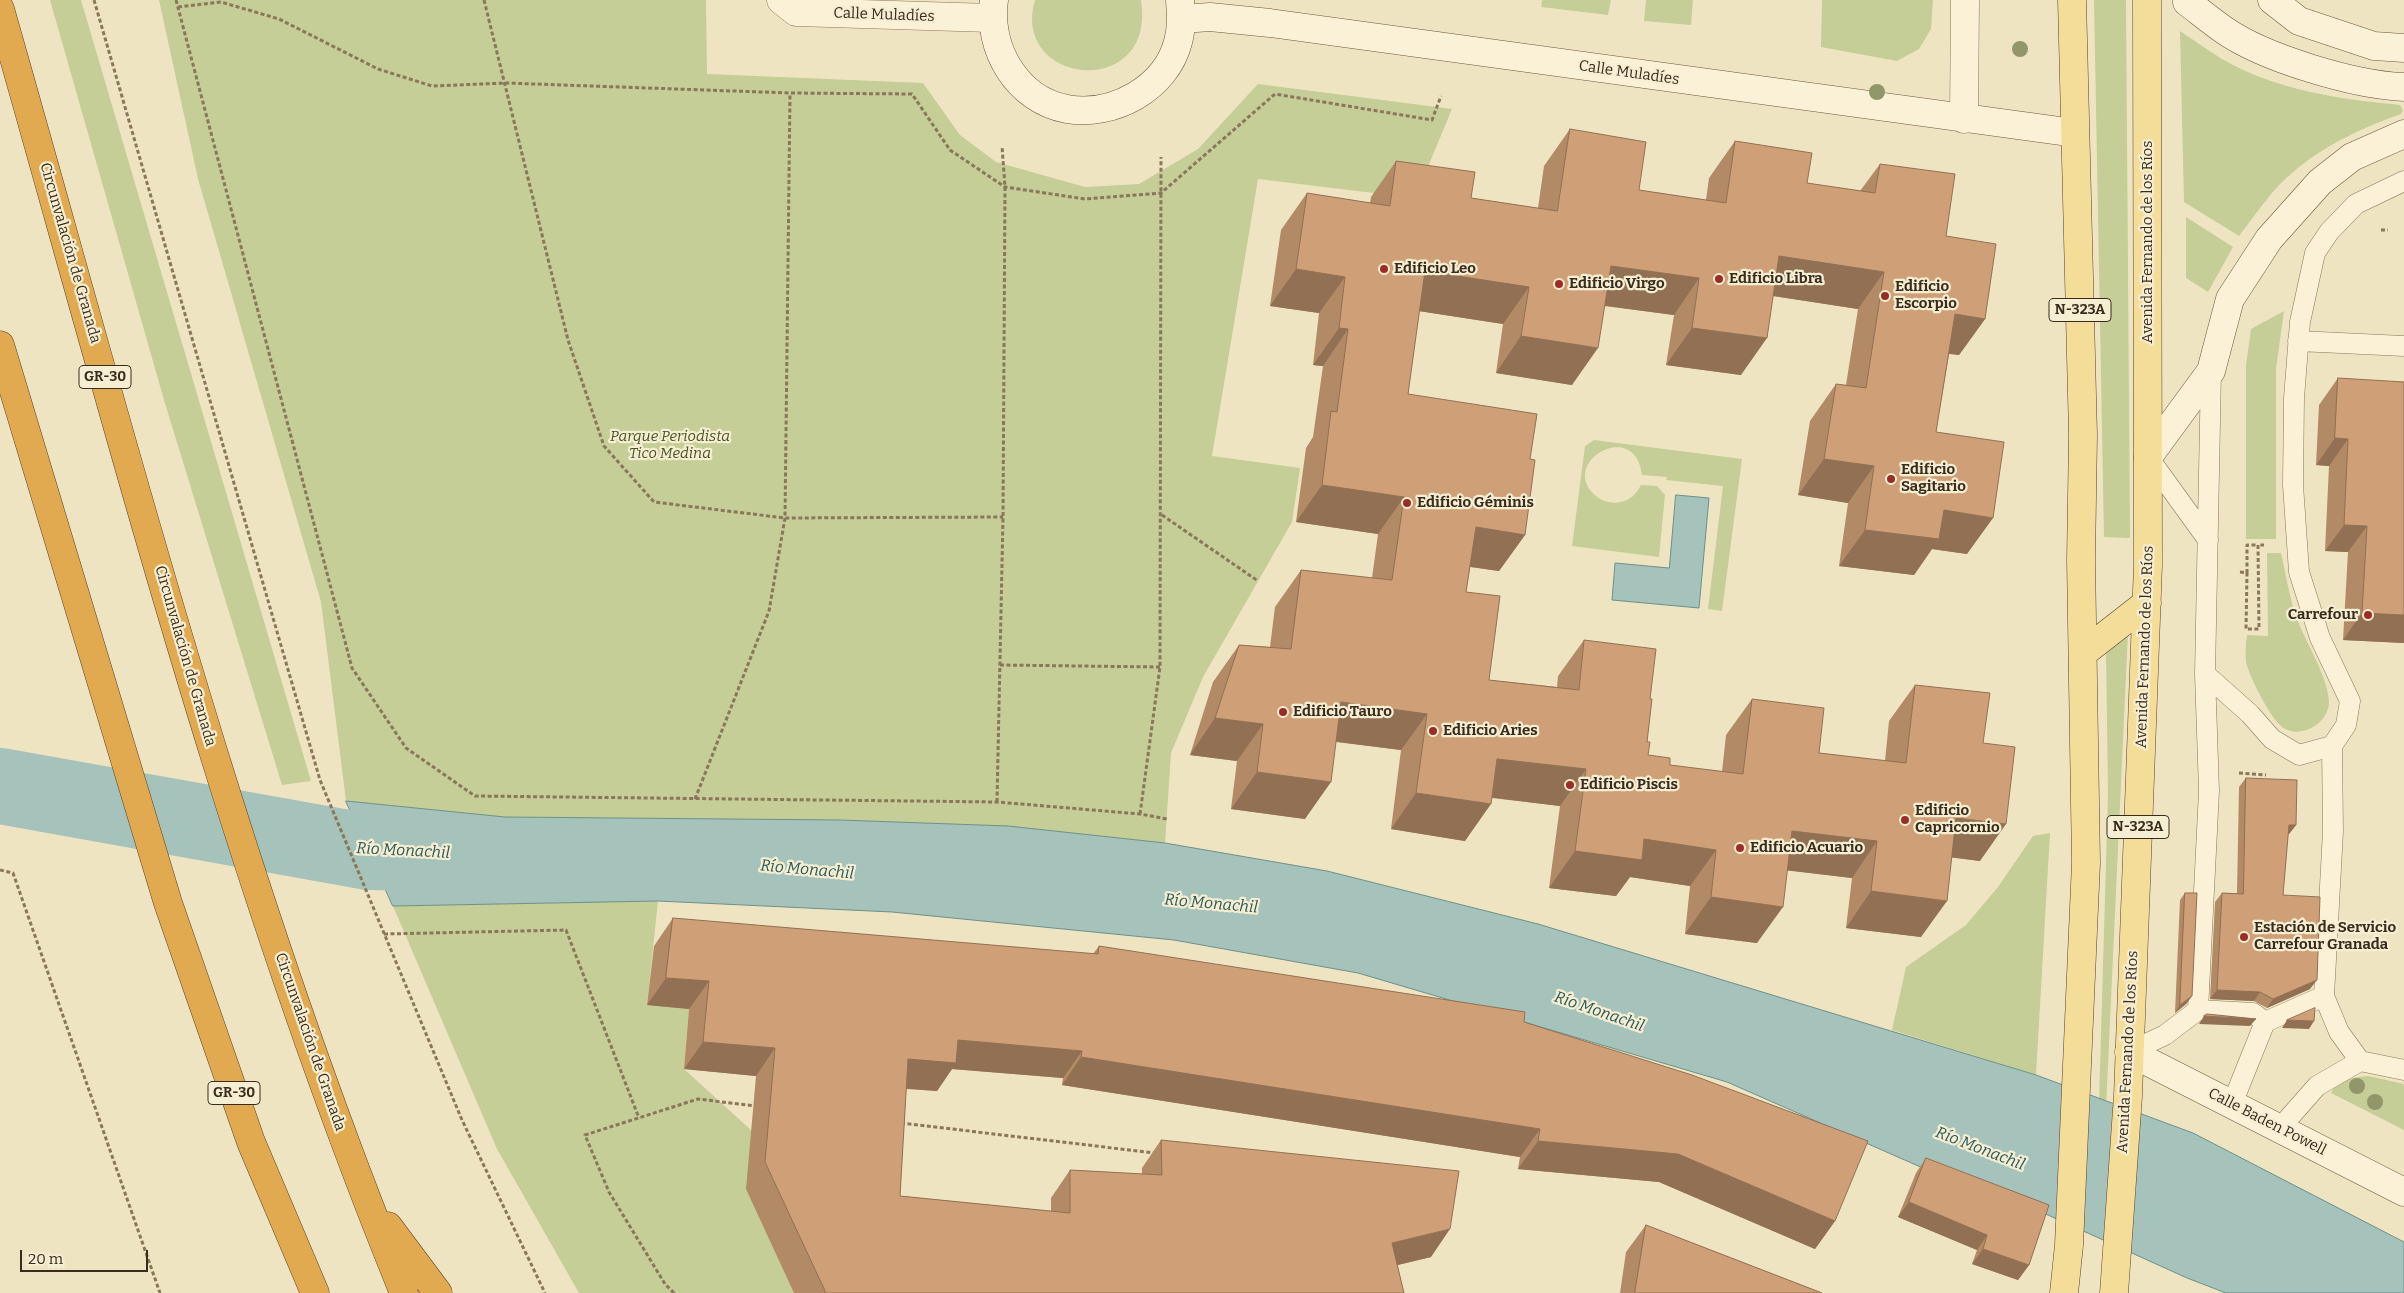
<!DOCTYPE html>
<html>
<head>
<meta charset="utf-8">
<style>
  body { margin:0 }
  #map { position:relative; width:2404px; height:1293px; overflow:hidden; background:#efe4c2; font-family:Bitter,serif }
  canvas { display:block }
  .scale { position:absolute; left:20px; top:1250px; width:128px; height:22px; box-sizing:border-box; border:2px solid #392c1d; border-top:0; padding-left:6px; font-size:15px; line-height:18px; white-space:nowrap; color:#392c1d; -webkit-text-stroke:4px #f6eed2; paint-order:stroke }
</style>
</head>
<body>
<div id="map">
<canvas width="2404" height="1293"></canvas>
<div class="scale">20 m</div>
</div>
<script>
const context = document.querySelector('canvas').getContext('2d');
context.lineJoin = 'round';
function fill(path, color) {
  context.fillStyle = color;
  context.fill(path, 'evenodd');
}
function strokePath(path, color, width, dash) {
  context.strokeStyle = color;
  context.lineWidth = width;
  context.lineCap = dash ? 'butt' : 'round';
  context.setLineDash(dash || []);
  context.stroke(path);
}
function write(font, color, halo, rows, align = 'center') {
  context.font = font + ' Bitter,serif';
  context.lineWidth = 4.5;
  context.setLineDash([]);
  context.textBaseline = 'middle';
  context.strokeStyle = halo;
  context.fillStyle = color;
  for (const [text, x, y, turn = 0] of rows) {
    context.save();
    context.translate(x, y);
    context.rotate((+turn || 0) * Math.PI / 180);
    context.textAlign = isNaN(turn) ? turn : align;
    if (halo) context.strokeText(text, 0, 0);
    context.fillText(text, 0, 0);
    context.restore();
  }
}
const green = new Path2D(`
  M50,0h31l230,781 -29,4 -118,-385z
  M159,0h547l1,74 216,9 37,52 36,27 89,25 54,-3 59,-35 60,-65 194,25 -37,89 -157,-19 -46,277 88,12 -8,54 -89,155 -32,76 -6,90 -157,-17 -168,-6 -335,-3 -159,-16 -25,-199 -123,-423z
  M1035,0h106c16,101 -131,86 -106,0z
  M1542,0h69l-3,15 -67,-8z
  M1646,0h47l-2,25 -47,-4z
  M1822,0h111l-2,29 -12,20 -22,12 -76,-14z
  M2094,0h32l4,538 -26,-1z
  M2180,31c14,9 27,19 42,28 54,31 116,40 178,46l3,5 -2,4c-48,17 -95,40 -129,79 -12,14 -22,29 -33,43l-55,-34z
  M2186,217l47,30 -25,45 -22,-14z
  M2284,311l-8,58v170h-30v-174l5,-36z
  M1594,440l148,19 -20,152 -14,-2 15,-123 -57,-6 1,-3 -25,-2c-7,-58 -85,-12 -46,21 7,6 16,8 25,6 10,-2 15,-8 20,-17l16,1 8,9 -6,62 -87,-11 13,-100z
  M2267,553h14c5,21 8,43 15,63 9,26 31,58 33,85 1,23 -32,41 -49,24 -10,-8 -32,-51 -34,-63 -1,-9 0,-18 1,-27l21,1z
  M2128,632l-25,541 -6,-2 11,-377 -2,-147z
  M2050,833l-14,242 -144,-45 14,-63 60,-42 32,-38 35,-51z
  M658,901l-11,104 42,4 -5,60 67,61 43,163h-215l-82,-144 -104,-243z
  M2368,1076l36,8v46l-73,-37c8,-15 22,-15 37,-17z`);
const water = new Path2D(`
  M1676,495l33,3 -10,110 -87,-8 3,-37 54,5z
  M346,801l159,16 335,3 168,6 157,17 162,28 211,53 498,151 157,58 211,109v51h-178l-39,-15 -139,-63 -116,-43 -205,-90 -369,-109 -184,-33 -282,-28 -234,-11 -265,5z`);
const river = new Path2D(`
  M0,786l369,66 106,2`);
const path = new Path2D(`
  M94,0l226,780 142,340 83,173
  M176,0l176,668 54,80 69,48 522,6 143,12 27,5
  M484,0l84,340 36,106 50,56 131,16 218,-1
  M178,7l43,-5 58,17 99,50 54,17 74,-3 284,10 122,1 38,56 55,37 80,12 76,-6 114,-99 157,26 9,-24
  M2381,230h7
  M1162,515l96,66
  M2240,572l7,1 -1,56h13l-1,-84h6
  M2247,573v-28h11
  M1000,665l160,2
  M2239,773l27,2
  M695,799l74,-188 16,-93 5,-425
  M997,802l6,-285 2,-330 -3,-41
  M1140,814l20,-147 1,-510
  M0,870l13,3 147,420
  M384,934l182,-4 73,188
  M901,1123l254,30
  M674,1293l-9,-9 -56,-92 -24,-57 113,-36 57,7`);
const lane = new Path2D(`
  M2298,341l106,5
  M2148,457l60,83
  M2205,674l45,40 22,25 27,16 33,-9 14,-21 4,-24 -30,-63 -21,-66 -6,-87 1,-87 6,-76 15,-69 14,-21 27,-28 48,-23
  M2332,746l1,85 -9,165 15,36 21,29
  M2198,1010l55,3 12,9 -33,82
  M2265,1022l59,-26
  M2129,1052l36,-17 33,-25 11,-219 -4,-117 6,-303
  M2280,1128l37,-42 43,-25 44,9`);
const street = new Path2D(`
  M781,0l15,12 195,6
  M1964,119l1,-119`);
const secondary = new Path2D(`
  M994,0c-7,48 23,100 73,109 47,8 99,-21 111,-67 4,-14 3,-28 2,-42
  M2272,0l27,21 75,25 30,2
  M2187,2c12,9 24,19 37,28 40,28 130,55 180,57
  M1182,19l28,-2 60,6 805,110
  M2148,457l63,-86 19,-72 39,-60 51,-57 32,-25 52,-23
  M2129,1052l275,140`);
const primary = new Path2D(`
  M2083,653l64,-50
  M2064,1293l5,-48 17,-382 -5,-303 2,-125 -11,-435
  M2114,1293l14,-197 20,-531 -1,-565`);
const highway = new Path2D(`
  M0,9c123,431 234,868 404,1284
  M0,345l168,558 83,239 64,151
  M388,1226l50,67`);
const trees = [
  [2020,49],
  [1877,92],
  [2357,1086],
  [2375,1102]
];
const wall = new Path2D(`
  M1570,129l69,61 67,10 3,-22 26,-37 72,42 53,8 20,-27 66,72 39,83 -26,36 -10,-1 -13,78 31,122 -35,-5 -18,26 -75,-9 9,-63 -50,-8 12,-74 26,-37 10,1 12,-76 -85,-13 -32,79 -75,-10 8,-50 -70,-9 -32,79 -76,-12 7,-49 -84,-13 -11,83 122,65 -5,76 -26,36 -29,-4 -4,25 23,88 68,7 1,-11 26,-36 66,59 -3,43 1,13 22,10 52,7 4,-37 26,-36 67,54 66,8 4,-40 26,-36 68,58 -3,118 -28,-4 -31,80 -75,-9 6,-50 -65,-8 -30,73 -72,-9 5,-48 -60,-9 -14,19 -67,-8 11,-82 -68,-8 -27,43 -74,-12 10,-79 -65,-8 -31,77 -74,-10 6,-48 -47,-6 23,-73 26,-37 31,2 5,-40 26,-37 71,8 6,-44 -82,-12 10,-74 7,-11 10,-71 -10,-1 6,-52 -49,-7 11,-76 26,-37 63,10 1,-6 25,-36 75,37 67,10 6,-42z
  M2338,378l66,265 -61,-3 5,-88 -23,-1 4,-85 -13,-1 3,-60z
  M2246,778l50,47 -7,9h-1l-5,61 27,94 -43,19 -13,-7 -44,-2 5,-97 7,-9h15l2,-106z
  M2185,893l7,103 -6,8 -11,9 5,-113z
  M673,918l420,36 6,-8 425,76 311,199 -20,28 -156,-67 -141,-13 2,-12 -458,-72 1,-7 -111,-9 -15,22 -31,-2 -6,107 151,15v-13l19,-28 72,4v-6l19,-28 270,117 -34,8 7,28h-610l-48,-104 10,-113 -72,-7 5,-60 -42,-4 7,-59z
  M1926,1158l103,107 -11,15 -46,-16 5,-14 -79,-33 18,-44z
  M1646,1225l176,68h-202l6,-41z`);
const shadedWall = new Path2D(`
  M1779,256l105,16 -26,37 -104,-16z
  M1611,266l88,12 -25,37 -89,-12z
  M1296,269l49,8 -26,36 -49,-7z
  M1425,271l104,16 -26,37 -104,-16z
  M1955,314l30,5 -26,36 -30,-4z
  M1339,328l9,1 -25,37 -10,-1z
  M1692,328l75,10 -26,37 -75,-10z
  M1521,336l77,12 -26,37 -76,-12z
  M2335,438l13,1 -19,27 -13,-1z
  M1824,459l50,7 -26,37 -50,-8z
  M1322,485l82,12 -26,37 -82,-12z
  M1944,510l49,8 -26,36 -35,-5 -18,26 -75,-9 26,-36z
  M2344,525l23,1 -19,26 -23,-1z
  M1476,527l49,8 -26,36 -48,-7z
  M2362,613l42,2v28l-61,-3z
  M1341,702l86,12 -26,36 -86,-11z
  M1215,718l48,6 -26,37 -47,-6z
  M1497,759l89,10 -26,37 -89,-11z
  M1257,772l74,10 -26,37 -74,-10z
  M1416,793l75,11 -26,37 -74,-12z
  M1956,818l50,6 -26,37 -49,-6z
  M2289,825h7l-7,9h-6z
  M1792,831l85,10 -25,37 -86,-10z
  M1644,839l72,11 -26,36 -60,-9 -14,19 -67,-8 26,-37z
  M1871,891l76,10 -26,36 -75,-9z
  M1711,897l72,10 -26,36 -72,-9z
  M666,978l43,3 -20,28 -42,-4z
  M2317,980l-7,9 -43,19 6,-9z
  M2217,990l43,2 -6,9 -44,-2z
  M2192,996l-6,8 -11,9 5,-8z
  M2204,1016l52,3 -6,7 -51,-2z
  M2287,1020l27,1 -5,8 -27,-1z
  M958,1040l124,11 -19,27 -111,-9 -15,22 -49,-4 20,-28z
  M703,1042l72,6 -19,28 -72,-7z
  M1081,1057l459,72 -20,28 -458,-72z
  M1538,1141l140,13 157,67 -20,28 -156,-67 -141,-13z
  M1909,1202l78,33 -10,15 -79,-33z
  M1450,1229l-19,28 -58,14 19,-28z
  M1983,1249l46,16 -11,15 -46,-16z`);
const building = new Path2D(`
  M1570,129l76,13 -7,48 87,13 9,-62 77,12 -5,30 68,10 5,-29 75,10 -9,62 50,8 -11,75 -30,-5 -19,118 68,10 -11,76 -49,-8 -5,29 -74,-9 9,-64 -50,-7 12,-75 30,4 18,-116 -105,-16 -12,82 -75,-10 7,-50 -88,-12 -13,82 -77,-12 8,-49 -104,-16 -17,123 129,20 -7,45 5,1 -10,75 -49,-8 -10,65 34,4 -11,84 90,10 5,-50 72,9 -6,50h2l-5,43h3l-2,13 22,3v7l73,9 9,-75 72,9 -5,45 87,10 9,-78 75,8 -7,50 32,4 -9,77 -50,-6 -9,83 -76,-10 6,-50 -85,-10 -9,76 -72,-10 5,-47 -72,-11 -2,21 -67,-9 11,-82 -89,-10 -6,45 -75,-11 11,-79 -86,-12 -10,80 -74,-10 6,-48 -48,-6 24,-73 52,4 10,-79 91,10 12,-83 -82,-12 9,-74 6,1 11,-83 -9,-1 6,-51 -49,-8 11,-76 83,13 6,-45 79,11 -4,26 86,13z
  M2338,378l66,4v233l-42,-2 5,-87 -23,-1 4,-86 -13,-1z
  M2246,778l51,2 -1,45h-7l-6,70 37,2 -3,83 -44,19 -13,-7 -43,-2 5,-97 21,1z
  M2185,893h12l-5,103 -12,9z
  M673,918l425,36 1,-8 426,66 -1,10 168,53 176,66 -33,80 -157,-67 -140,-13 2,-12 -459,-72 1,-6 -124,-11 -2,23 -48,-4 -8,137 170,17v-43l92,5 -1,-35 298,31 -9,58 -58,14 12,50h-578l-61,-131 10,-114 -72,-6 6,-61 -43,-3z
  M2315,1008l-1,13 -27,-1z
  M2207,1014l49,5 -52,-3z
  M1926,1158l123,47 -20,60 -46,-16 4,-14 -78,-33z
  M1646,1225l176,68h-187z`);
const markers = [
  [1384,269,5,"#9b2d27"],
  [1719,279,5,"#9b2d27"],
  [1559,284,5,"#9b2d27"],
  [1885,296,5,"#9b2d27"],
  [1891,479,5,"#9b2d27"],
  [1407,503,5,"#9b2d27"],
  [2368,615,5,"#9b2d27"],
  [1283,712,5,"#9b2d27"],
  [1433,731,5,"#9b2d27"],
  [1570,785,5,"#9b2d27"],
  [1905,820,5,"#9b2d27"],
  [1740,848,5,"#9b2d27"],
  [2244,937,5,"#9b2d27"]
];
const shields = [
  [2080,310,62],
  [105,377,52],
  [2138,827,62],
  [234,1093,52]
];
const shieldNames = [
  ["N-323A",2080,310],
  ["GR-30",105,377],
  ["N-323A",2138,827],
  ["GR-30",234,1093]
];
const streetNames = [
  ["Calle Muladíes",884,15,2],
  ["Calle Muladíes",1629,73,8],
  ["Avenida Fernando de los Ríos",2148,242,-90],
  ["Circunvalación de Granada",70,253,74],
  ["Avenida Fernando de los Ríos",2145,647,-88],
  ["Circunvalación de Granada",185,656,74],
  ["Circunvalación de Granada",310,1042,71],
  ["Avenida Fernando de los Ríos",2128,1052,-87],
  ["Calle Baden Powell",2267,1122,27]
];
const poiNames = [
  ["Edificio Leo",1394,269],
  ["Edificio Libra",1729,279],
  ["Edificio Virgo",1569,284],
  ["Edificio",1895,287],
  ["Escorpio",1895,304],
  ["Edificio",1901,470],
  ["Sagitario",1901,487],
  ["Edificio Géminis",1417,503],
  ["Carrefour",2358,615,"right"],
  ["Edificio Tauro",1293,712],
  ["Edificio Aries",1443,731],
  ["Edificio Piscis",1580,785],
  ["Edificio",1915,811],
  ["Capricornio",1915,828],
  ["Edificio Acuario",1750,848],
  ["Estación de Servicio",2254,928],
  ["Carrefour Granada",2254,945]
];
const parkNames = [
  ["Parque Periodista",670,437],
  ["Tico Medina",670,454]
];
const waterNames = [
  ["Río Monachil",403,851,3],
  ["Río Monachil",807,870,5],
  ["Río Monachil",1211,904,5],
  ["Río Monachil",1599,1012,19],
  ["Río Monachil",1980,1149,21]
];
fill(green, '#c4ce96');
fill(water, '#a5c2bb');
strokePath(water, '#6b9089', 1);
strokePath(river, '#a5c2bb', 76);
strokePath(lane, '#8a7659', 21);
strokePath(street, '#8a7659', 29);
strokePath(secondary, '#6c573c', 29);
strokePath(primary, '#57432d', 29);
strokePath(highway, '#57432d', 29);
strokePath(path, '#8a7659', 3, [4, 2.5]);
strokePath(lane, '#faf1d6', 20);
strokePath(street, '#faf1d6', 28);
strokePath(secondary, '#faf1d6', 28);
strokePath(primary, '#f4dd98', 28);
strokePath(highway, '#e1aa50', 28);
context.fillStyle = '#92966b';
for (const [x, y] of trees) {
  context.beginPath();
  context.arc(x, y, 8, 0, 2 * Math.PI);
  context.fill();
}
fill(wall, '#b28a66');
fill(shadedWall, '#917053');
fill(building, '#cfa077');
strokePath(building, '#917053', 1);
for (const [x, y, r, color] of markers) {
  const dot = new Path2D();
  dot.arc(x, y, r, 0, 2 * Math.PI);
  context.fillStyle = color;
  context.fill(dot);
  strokePath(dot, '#f6eed2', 2);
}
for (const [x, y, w] of shields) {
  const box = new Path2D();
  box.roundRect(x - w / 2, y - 11.5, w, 23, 4);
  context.fillStyle = '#f6eed2';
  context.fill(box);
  strokePath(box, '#392c1d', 1);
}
write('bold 14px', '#392c1d', null, shieldNames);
write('15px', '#392c1d', '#f6eed2', streetNames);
write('bold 15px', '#392c1d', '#f6eed2', poiNames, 'left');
write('italic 15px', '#465623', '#f6eed2', parkNames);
write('italic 16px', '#2c5959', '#f6eed2', waterNames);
</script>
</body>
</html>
